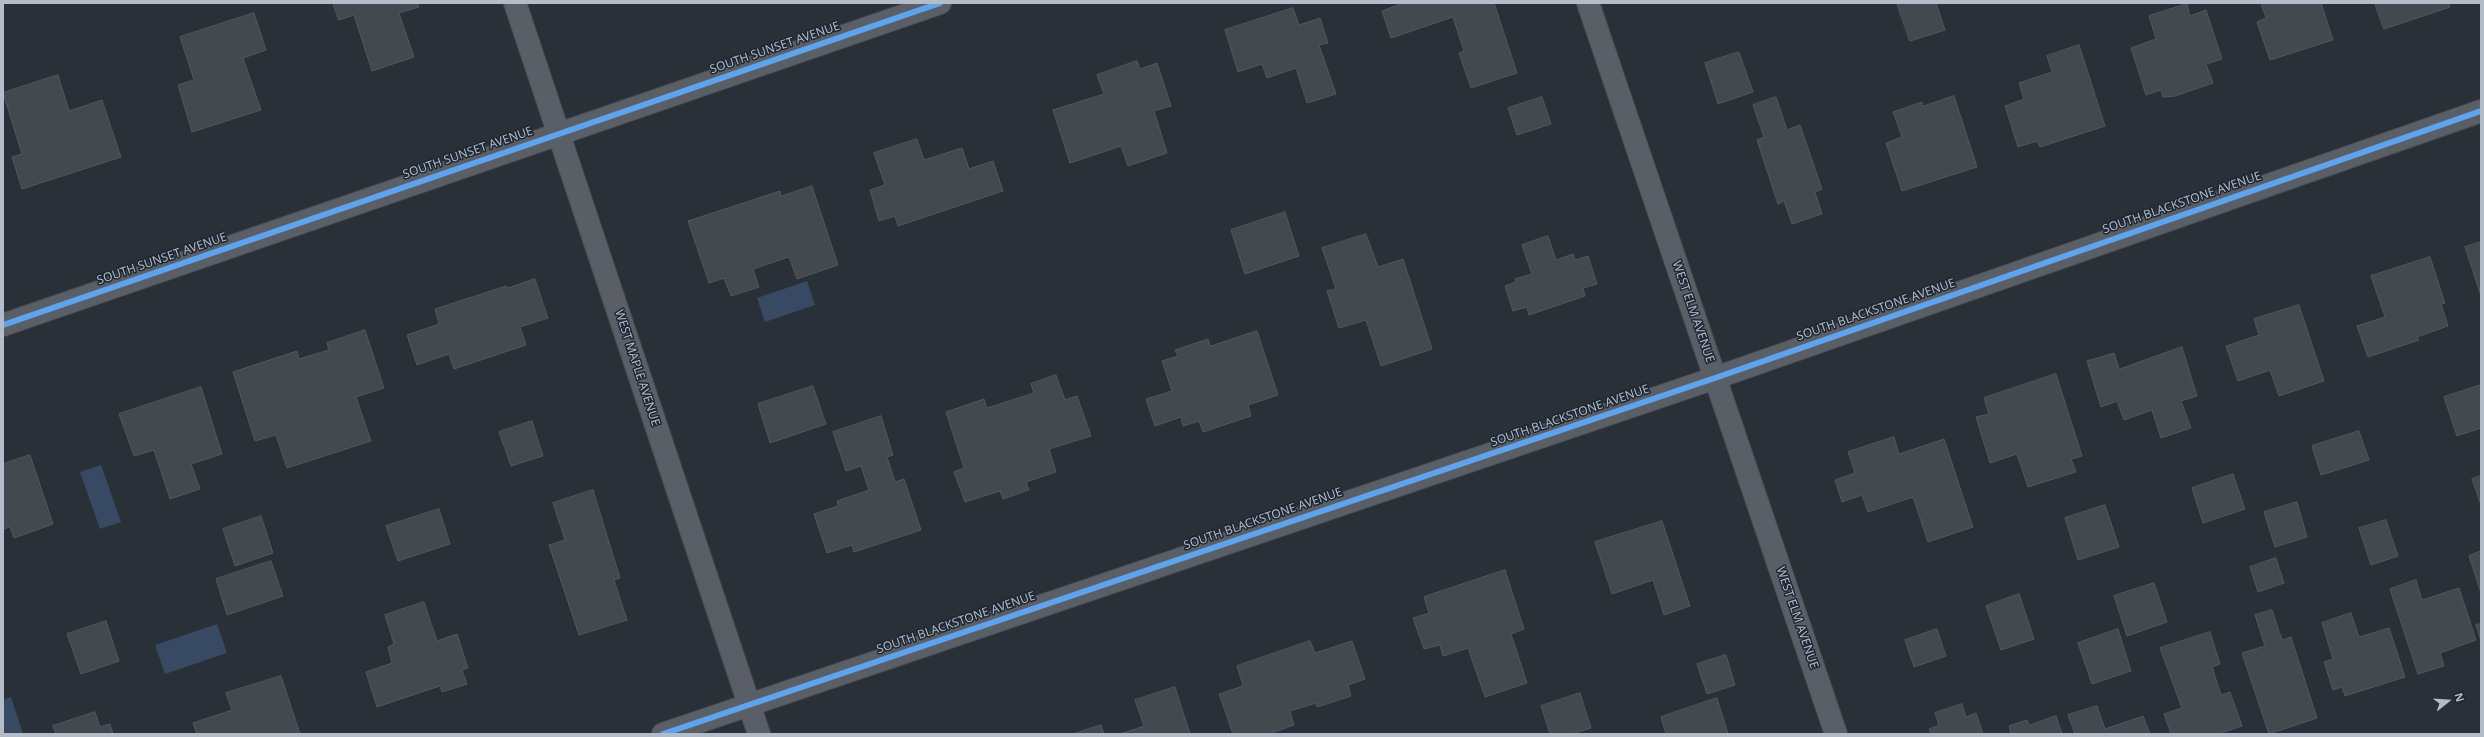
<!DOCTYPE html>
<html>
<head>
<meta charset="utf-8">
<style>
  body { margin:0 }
  #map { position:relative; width:2484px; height:737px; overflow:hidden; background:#2a3038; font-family:"Noto Sans",sans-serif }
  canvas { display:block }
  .frame { position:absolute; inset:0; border:4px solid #b4bcc9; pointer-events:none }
  .north { position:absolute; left:2428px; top:681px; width:40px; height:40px; -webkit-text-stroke:3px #1d2633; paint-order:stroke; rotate:73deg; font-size:11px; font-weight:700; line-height:16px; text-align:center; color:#b4bcc9 }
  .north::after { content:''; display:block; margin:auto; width:14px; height:18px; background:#b4bcc9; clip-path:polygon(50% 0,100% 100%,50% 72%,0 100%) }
</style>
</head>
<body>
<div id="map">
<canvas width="2484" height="737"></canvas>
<div class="frame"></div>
<div class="north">N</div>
</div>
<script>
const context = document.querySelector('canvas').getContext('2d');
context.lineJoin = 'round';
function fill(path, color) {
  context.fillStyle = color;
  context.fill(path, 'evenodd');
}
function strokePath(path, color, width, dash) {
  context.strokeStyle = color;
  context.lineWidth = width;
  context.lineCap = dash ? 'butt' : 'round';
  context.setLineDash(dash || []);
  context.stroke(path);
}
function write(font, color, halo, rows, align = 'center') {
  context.font = font + ' "Noto Sans",sans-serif';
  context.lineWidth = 3;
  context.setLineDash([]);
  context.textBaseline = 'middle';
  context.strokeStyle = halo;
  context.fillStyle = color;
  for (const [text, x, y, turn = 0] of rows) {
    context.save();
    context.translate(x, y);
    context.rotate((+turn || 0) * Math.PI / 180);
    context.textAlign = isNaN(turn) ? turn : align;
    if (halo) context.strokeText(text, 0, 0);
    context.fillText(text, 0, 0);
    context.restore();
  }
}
const water = new Path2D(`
  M807,281l8,24 -50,17 -8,-24z
  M101,465l20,57 -21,7 -20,-57z
  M217,624l10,29 -62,21 -10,-29z
  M11,697l12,37h-20v-34z`);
const building = new Path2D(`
  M333,3h84l2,4 -20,6 15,44 -42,14 -18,-56 -15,5z
  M1494,3l23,70 -46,15 -12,-35 5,-2 -11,-34 -62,21 -9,-27 21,-8z
  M1897,3h39l9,27 -35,11z
  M2261,3h60l12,37 -63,20 -13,-38 9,-4z
  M2375,3h74l1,4 -66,22z
  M2187,4l3,12 16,-6 16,49 -16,5 7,19 -38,13 -12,1 -2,-7 -15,5 -15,-47 25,-9 -7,-23z
  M1293,8l6,17 21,-7 8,25 -9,2 17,49 -29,9 -11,-35 -29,10 -5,-14 -24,8 -13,-42z
  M254,13l12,37 -23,8 18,52 -69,22 -14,-47 16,-5 -14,-43z
  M2079,45l26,81 -65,21 -3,-6 -19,6 -13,-41 19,-7 -5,-16 33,-11 -5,-16z
  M1739,52l14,40 -35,12 -13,-41z
  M1137,61l3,8 17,-6 14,43 -17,5 13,42 -39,13 -7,-20 -51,17 -17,-53 51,-16 -7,-19z
  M58,75l11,36 33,-11 19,57 -99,32 -10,-32 10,-3 -19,-61z
  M1954,96l23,71 -75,24 -16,-48 16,-6 -9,-25 29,-10 1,4z
  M1542,97l9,27 -34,11 -9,-27z
  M1776,97l11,33 13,-5 22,64 -7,3 7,22 -30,10 -8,-23 -6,3 -21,-64 7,-3 -11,-32z
  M917,139l7,21 38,-12 7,21 24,-8 10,30 -105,35 -3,-10 -16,5 -9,-31 15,-5 -11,-32z
  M812,186l26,79 -41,14 -8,-22 -36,12 6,18 -28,9 -7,-18 -15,5 -21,-62 92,-30 1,5z
  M1285,212l14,44 -54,18 -14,-44z
  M1366,234l12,33 25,-8 29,90 -51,17 -15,-46 -27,8 -12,-37 9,-2 -14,-41z
  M1548,236l8,24 17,-6 2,6 13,-4 9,28 -14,4 2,8 -56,19 -2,-8 -14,4 -8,-25 11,-4 -1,-3 17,-5 -10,-29z
  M2481,242v54l-16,-49z
  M2430,257l15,46 -4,1 7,22 -31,11 2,3 -51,17 -11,-31 28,-9 -14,-41z
  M535,279l13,39 -28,9 6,18 -72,24 -5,-15 -32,11 -10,-30 32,-11 -4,-15 71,-23 1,2z
  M2299,305l25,76 -45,15 -9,-26 -32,11 -12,-35 33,-11 -5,-16z
  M365,330l19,58 -28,9 15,44 -84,27 -11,-33 -21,6 -22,-69 64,-21 2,8 30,-9 -2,-7z
  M1257,331l21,64 -30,10 3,11 -48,16 -4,-11 -16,5 -2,-9 -26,9 -9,-27 26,-8 -10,-30 16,-5 -3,-6 33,-11 2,7z
  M2182,347l15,49 -16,5 10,27 -30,10 -9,-28 -28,10 -7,-19 -16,6 -14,-46 27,-8 5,16z
  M2056,374l26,82 -11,3 5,13 -48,15 -11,-33 -27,9 -14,-46 13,-3 -5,-16z
  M1056,375l9,25 12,-4 14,40 -42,13 7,23 -30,10 3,8 -26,9 -3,-8 -35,11 -11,-30 10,-4 -18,-56 38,-13 3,9 47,-15 -3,-9z
  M2481,385v43l-24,8 -13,-39z
  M813,386l13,38 -56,19 -12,-39z
  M201,387l21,67 -31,10 9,25 -30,10 -16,-49 -20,6 -15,-42z
  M881,416l12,39 -6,2 8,25 9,-3 17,51 -67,22 -2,-7 -25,8 -13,-39 24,-8 -1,-5 32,-11 -8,-24 -15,5 -13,-39z
  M532,421l11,35 -32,10 -12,-34z
  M2359,431l10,29 -48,15 -9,-29z
  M1894,437l5,17 45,-15 29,88 -45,15 -15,-45 -45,15 -6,-17 -20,7 -7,-22 20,-7 -7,-21z
  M30,455l23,69 -39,14 -4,-11 -7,2v-65z
  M2233,474l12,35 -42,14 -11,-35z
  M2481,476v29l-9,-26z
  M593,490l27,88 -6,2 13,40 -48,15 -30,-90 16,-5 -12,-37z
  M2297,502l10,35 -32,10 -11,-35z
  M2105,505l14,42 -41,13 -13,-42z
  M439,509l11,35 -52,17 -12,-35z
  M261,516l12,37 -38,13 -12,-37z
  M2386,520l12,36 -27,9 -12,-37z
  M1662,521l28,85 -26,9 -11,-35 -41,14 -17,-52z
  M2481,551v42l-12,-37z
  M2276,558l8,25 -26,9 -8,-25z
  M271,561l12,35 -56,19 -11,-36z
  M1505,570l19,59 -13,5 16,49 -42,14 -17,-49 -25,8 -3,-11 -16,4 -11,-31 16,-5 -5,-16z
  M2416,580l6,20 37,-12 17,52 -36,13 4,13 -26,8 -28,-85z
  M2154,583l13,39 -40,14 -13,-40z
  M2019,594l15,45 -33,11 -15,-44z
  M424,602l13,39 20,-7 11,34 -6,2 5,14 -25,8 -2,-6 -63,21 -11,-35 26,-9 -4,-16 6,-3 -9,-29z
  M2272,610l10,30 9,-3 26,81 -48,16 -27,-81 23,-7 -10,-31z
  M2351,613l8,24 30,-9 16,49 -60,19 -3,-9 -9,3 -9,-28 9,-3 -11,-36z
  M106,621l13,40 -38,13 -14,-40z
  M2481,624v17l-5,-16z
  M1937,629l9,27 -32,11 -9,-27z
  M2118,629l13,42 -39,13 -14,-41z
  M2210,632l10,32 -8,3 9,28 9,-3 12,34 -24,8h-47l-7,-20 18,-6 -22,-60z
  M1310,641l5,12 37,-12 13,38 -17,6 3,11 -34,11 -1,-4 -26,8 4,14 -25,9h-36l-14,-40 24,-8 -6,-20z
  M1726,655l9,30 -28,9 -10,-30z
  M281,676l19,58h-103l-4,-11 39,-13 -6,-17z
  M1175,687l15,47h-70l24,-8 -9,-26z
  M1580,693l11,35 -19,6h-22l-9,-28z
  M1717,698l11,36h-62l-5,-17z
  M1962,704l4,13 10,-4 7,21h-52l-2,-5 10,-4 -4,-12z
  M2097,706l8,23 38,-13 7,18h-75l-7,-19z
  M95,712l5,15 10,-3 3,10h-57l-3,-8z
  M2056,716l6,18h-51l-2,-8 18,-6 2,5z
  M1101,725l3,9h-31z`);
const minor = new Path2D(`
  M515,3l244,731
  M1588,3l248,731
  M3,325l937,-322
  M663,734l1052,-356 766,-267`);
const cycleway = new Path2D(`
  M3,325l937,-322
  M663,734l1052,-356 766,-267`);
const streetNames = [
  ["SOUTH SUNSET AVENUE",775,48,-19],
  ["SOUTH SUNSET AVENUE",468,153,-19],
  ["SOUTH BLACKSTONE AVENUE",2182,203,-19],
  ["SOUTH SUNSET AVENUE",162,259,-19],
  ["SOUTH BLACKSTONE AVENUE",1876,310,-19],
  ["WEST ELM AVENUE",1693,312,71],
  ["WEST MAPLE AVENUE",637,368,72],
  ["SOUTH BLACKSTONE AVENUE",1570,416,-19],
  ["SOUTH BLACKSTONE AVENUE",1263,519,-19],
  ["WEST ELM AVENUE",1797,618,71],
  ["SOUTH BLACKSTONE AVENUE",956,623,-19]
];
fill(water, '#384963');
fill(building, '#444950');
strokePath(building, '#52575f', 1);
strokePath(minor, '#484c53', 24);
strokePath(minor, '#5a5e66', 22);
strokePath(cycleway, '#60a3ed', 6);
write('12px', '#b4bcc9', '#1d2633', streetNames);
</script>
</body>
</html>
